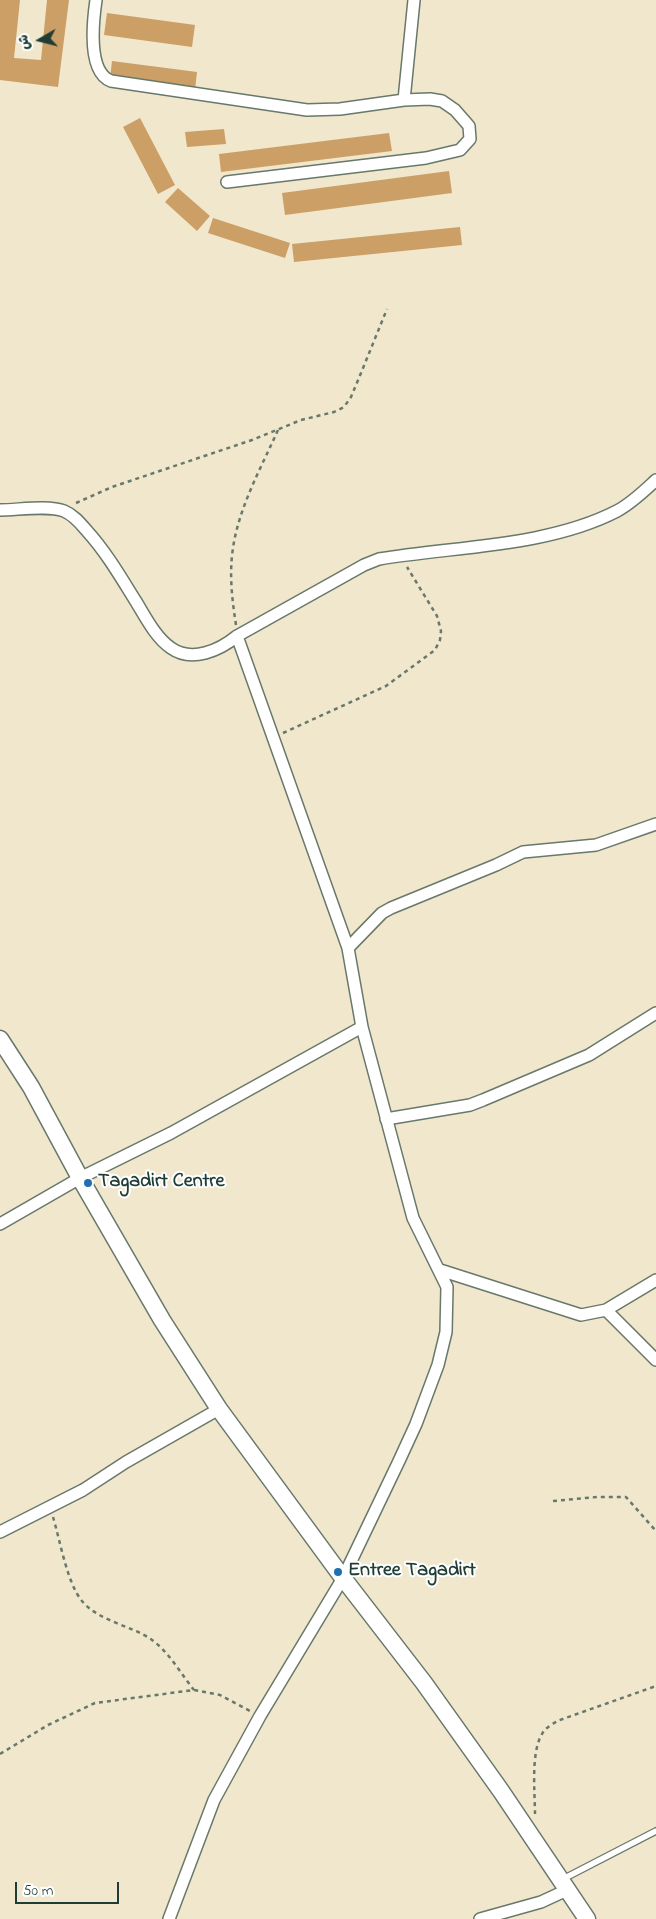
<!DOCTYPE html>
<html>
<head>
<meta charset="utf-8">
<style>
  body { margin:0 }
  #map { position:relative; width:656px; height:1919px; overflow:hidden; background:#f0e7cd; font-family:"Indie Flower","Playpen Sans Arabic",sans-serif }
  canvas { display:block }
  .north { position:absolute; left:15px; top:15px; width:50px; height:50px; -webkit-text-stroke:4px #fff; paint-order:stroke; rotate:262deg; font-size:14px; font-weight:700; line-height:20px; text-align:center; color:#1f3d34 }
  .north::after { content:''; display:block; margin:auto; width:18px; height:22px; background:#1f3d34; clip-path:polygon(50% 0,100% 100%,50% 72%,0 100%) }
  .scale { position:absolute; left:15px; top:1882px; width:104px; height:22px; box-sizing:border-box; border:2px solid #1f3d34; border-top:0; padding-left:6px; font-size:15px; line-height:18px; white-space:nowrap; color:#1f3d34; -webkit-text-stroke:4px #fff; paint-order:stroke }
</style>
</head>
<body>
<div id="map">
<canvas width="656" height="1919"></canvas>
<div class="north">ش</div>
<div class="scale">50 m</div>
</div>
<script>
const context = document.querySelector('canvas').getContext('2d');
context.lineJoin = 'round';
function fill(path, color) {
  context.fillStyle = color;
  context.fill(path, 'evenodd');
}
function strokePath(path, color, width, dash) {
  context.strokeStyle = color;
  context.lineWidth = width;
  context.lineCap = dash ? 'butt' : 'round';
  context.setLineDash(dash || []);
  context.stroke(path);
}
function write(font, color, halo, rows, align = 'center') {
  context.font = font + ' "Indie Flower",sans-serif';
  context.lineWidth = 4;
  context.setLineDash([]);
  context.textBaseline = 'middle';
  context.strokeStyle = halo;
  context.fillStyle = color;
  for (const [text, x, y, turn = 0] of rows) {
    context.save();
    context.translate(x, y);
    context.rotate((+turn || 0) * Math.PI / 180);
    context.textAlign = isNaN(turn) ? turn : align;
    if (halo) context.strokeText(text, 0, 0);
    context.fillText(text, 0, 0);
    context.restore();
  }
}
const building = new Path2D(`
  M0,0h20l-6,58 27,2 6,-60h22l-11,87 -58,-7z
  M107,13l88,12 -3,22 -88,-12z
  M112,61l85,11 -2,18 -85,-11z
  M140,118l35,67 -17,9 -35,-67z
  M224,129l2,15 -39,3 -2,-15z
  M389,133l3,18 -171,21 -2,-18z
  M449,171l3,22 -167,22 -3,-22z
  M178,188l32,28 -13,15 -32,-29z
  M213,218l77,25 -5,15 -77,-25z
  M460,227l2,18 -168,17 -2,-18z`);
const path = new Path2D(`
  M76,503l36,-16 140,-47 49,-20 33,-8 10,-5 7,-10 10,-24 26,-64
  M236,625c-4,-26 -7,-51 -3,-77 6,-41 28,-80 45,-118
  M283,733l103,-47 49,-36 5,-10 1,-9 -4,-15 -30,-49
  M553,1501l44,-4h29l30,34
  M53,1517c7,23 14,66 29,84 16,20 51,25 70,39 17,12 29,34 42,50
  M0,1754l48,-29 47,-22 99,-13 26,5 30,16
  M535,1814c0,-22 -5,-65 9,-83 3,-4 9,-7 13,-10l99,-35`);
const lane = new Path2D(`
  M563,1879l93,-48`);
const street = new Path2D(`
  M96,0c-3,21 -9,72 15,81l196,29 33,-1 64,-9 26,-1 12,2 13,9 14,16 1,13 -10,11 -34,8 -199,24
  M404,100l10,-100
  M0,510c18,0 48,-5 64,1 10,4 17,13 23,20 19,21 33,45 48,69 10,16 20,37 36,48 21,15 49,2 66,-12l127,-71 15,-6c77,-13 168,-12 238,-48 15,-8 27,-20 39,-31
  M237,636l111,312
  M386,1119l84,-14 13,-5 106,-45 67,-42
  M0,1224l80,-46 91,-45 191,-106 -14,-79 34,-35 9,-5 105,-43 27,-13 73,-7 60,-21
  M440,1270l141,45 25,-5 50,-30
  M606,1310l50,50
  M0,1532l83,-42 43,-28 93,-53
  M169,1919l45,-119 46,-84 83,-138 56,-117 17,-37 22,-59 8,-33 1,-45 -34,-69 -51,-191
  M480,1919l61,-17 26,-12`);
const secondary = new Path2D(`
  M0,1039l31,48 49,91 82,142 57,89 124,169 81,105 77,108 86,128`);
const markers = [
  [88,1183,5,"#1f6fb2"],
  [338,1572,5,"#1f6fb2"]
];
const poiNames = [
  ["Tagadirt Centre",98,1183],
  ["Entree Tagadirt",348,1572]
];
fill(building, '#cb9f66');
strokePath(lane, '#68786a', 8);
strokePath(street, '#68786a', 14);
strokePath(secondary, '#68786a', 19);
strokePath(path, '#68786a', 2.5, [4, 4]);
strokePath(lane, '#fff', 5.5);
strokePath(street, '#fff', 11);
strokePath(secondary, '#fff', 16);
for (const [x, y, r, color] of markers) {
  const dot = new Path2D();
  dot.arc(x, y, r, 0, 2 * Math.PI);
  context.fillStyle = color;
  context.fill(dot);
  strokePath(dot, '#fff', 2);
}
write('bold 20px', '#1f3d34', '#fff', poiNames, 'left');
</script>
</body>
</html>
